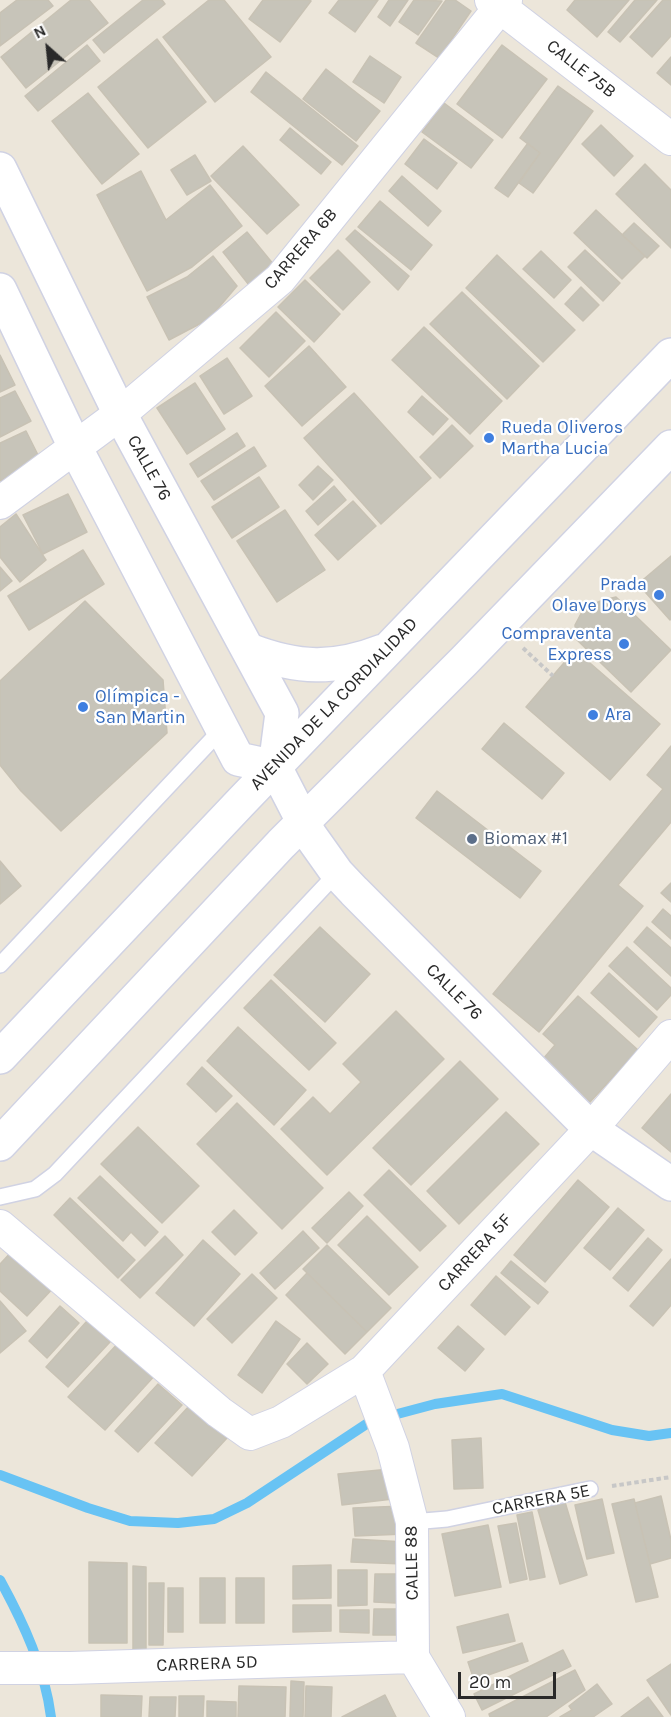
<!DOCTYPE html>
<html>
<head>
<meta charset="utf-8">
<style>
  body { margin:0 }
  #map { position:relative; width:671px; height:1717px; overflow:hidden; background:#ece6da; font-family:Karla,sans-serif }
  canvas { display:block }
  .north { position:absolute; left:18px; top:18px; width:60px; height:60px; -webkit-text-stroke:4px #fff; paint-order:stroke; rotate:333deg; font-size:16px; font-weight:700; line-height:24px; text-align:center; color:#292929 }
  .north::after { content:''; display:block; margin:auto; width:21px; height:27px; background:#292929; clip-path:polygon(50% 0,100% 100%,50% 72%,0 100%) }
  .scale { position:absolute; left:458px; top:1672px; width:98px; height:27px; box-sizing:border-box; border:3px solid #292929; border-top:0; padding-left:8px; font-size:18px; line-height:21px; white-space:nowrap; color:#292929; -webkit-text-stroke:4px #fff; paint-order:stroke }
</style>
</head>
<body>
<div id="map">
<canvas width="671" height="1717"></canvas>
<div class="north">N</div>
<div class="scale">20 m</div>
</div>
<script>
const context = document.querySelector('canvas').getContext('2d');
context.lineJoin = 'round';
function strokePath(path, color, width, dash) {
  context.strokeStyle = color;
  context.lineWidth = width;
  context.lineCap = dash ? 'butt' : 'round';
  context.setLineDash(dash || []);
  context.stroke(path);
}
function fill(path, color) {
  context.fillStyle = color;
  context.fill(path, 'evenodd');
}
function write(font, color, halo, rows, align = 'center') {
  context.font = font + ' Karla,sans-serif';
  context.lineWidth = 4.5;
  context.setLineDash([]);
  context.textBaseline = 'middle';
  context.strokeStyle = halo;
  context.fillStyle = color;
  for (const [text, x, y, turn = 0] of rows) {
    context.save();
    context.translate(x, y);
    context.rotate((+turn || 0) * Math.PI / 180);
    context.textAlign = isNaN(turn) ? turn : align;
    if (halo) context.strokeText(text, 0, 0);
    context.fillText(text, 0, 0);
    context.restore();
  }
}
const stream = new Path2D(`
  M0,1475l88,33 42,13 48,2 36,-4 33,-16 124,-82 64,-17 67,-10 110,36 37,6 22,-3
  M0,1580c23,42 45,89 51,137`);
const building = new Path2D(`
  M17,0h31l5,6 -53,40v-33z
  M71,0h18l19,23 -82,65 -25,-31z
  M143,0h19l3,4 -61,49 -11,-13z
  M209,0h15l47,57 -56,45 -52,-65z
  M263,0h46l2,1 -31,41 -31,-23z
  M339,0h39l-23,32 -26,-19z
  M389,0h19l-18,26 -12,-9z
  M414,0l28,1 -24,34 -19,-13z
  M446,0h9l16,11 -32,47 -23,-15z
  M575,0h54l-32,37 -30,-27z
  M635,0h22l-37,42 -12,-10z
  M663,0h8v36l-19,21 -22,-20z
  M157,39l49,63 -58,46 -50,-61z
  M87,45l13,16 -62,50 -13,-15z
  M502,45l45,34 -45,59 -45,-34z
  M370,56l31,21 -17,26 -31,-21z
  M671,57v28l-14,-12z
  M326,69l54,42 -24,30 -53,-42z
  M266,72l92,74 -16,19 -91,-73z
  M558,86l35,25 -60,82 -14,-10 21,-30 -20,-15z
  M88,93l51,61 -37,30 -50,-63z
  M444,103l49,37 -22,28 -49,-36z
  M601,125l32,31 -19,20 -32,-32z
  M290,128l41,34 -10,12 -41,-34z
  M424,139l33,24 -20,26 -32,-25z
  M528,143l12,10 -32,44 -13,-9z
  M243,146l56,59 -32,29 -56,-58z
  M195,155l16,26 -24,14 -16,-25z
  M645,164l26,26v58l-55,-54z
  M141,171l25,49 44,-35 32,41 -50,41 -45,24 -50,-96z
  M402,176l39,35 -13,15 -39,-35z
  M380,201l52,44 -21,25 -53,-43z
  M596,210l49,46 -23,23 -48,-46z
  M634,223l25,23 -12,12 -25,-23z
  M355,230l54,46 -11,14 -52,-51z
  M247,232l27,33 -25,20 -26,-33z
  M338,250l32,32 -27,28 -33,-32z
  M585,250l35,33 -17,18 -35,-34z
  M541,251l30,29 -17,18 -31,-29z
  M497,255l78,75 -32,32 -77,-74z
  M213,256l24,30 -28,33 -40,21 -22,-43 40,-20z
  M305,280l35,34 -26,28 -36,-35z
  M581,287l18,18 -16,16 -18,-17z
  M462,292l77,74 -32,33 -77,-75z
  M276,312l29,29 -36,36 -29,-29z
  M424,327l78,74 -32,33 -78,-74z
  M309,346l37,41 -44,39 -37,-40z
  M0,355l15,30 -15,7z
  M227,358l25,38 -28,18 -24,-38z
  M195,383l30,46 -38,25 -30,-46z
  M15,391l16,30 -31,16v-39z
  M354,393l77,85 -50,46 -77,-86z
  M422,396l26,23 -15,16 -25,-23z
  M452,425l21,21 -33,32 -20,-21z
  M26,431l15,30 -41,20v-38z
  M237,433l8,13 -47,31 -8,-13z
  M254,447l12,19 -52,34 -13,-19z
  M318,466l15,14 -20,20 -14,-15z
  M259,477l20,30 -47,31 -20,-31z
  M334,486l12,14 -28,25 -12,-14z
  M68,494l19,38 -44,22 -20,-39z
  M353,501l23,25 -38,34 -23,-25z
  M285,510l40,60 -48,32 -40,-61z
  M16,514l30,46 -26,22 -20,-25v-30z
  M83,550l21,34 -75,46 -21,-34z
  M671,556v63l-1,1 -32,-36z
  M0,567l12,14 -12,10z
  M616,597l55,53 -40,42 -55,-53 -1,-14 9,-17 19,-8z
  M85,601l78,79 4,53 -106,98 -40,-40 -21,-26v-84z
  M575,650l85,74 -50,56 -84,-73z
  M504,723l60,50 -22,26 -60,-50z
  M671,746v76l-53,63 25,21 -104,126 -46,-38 170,-205 -16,-14z
  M437,791l104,80 -21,27 -104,-80z
  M0,861l21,25 -21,18z
  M671,883v19l-10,-9z
  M663,909l8,7v23l-19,-17z
  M320,927l50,47 -45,48 -51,-47z
  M647,927l24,21v28l-37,-34z
  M627,947l44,41v7l-14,15 -48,-44z
  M609,973l48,44 -18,20 -48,-44z
  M271,980l65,63 -27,27 -65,-62z
  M578,996l60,54 -48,52 -47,-43 12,-14 -12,-11z
  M396,1011l48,48 -117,116 -46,-46 32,-32 17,17 31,-32 -18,-18z
  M238,1027l68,63 -32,35 -67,-64z
  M460,1061l38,38 -87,86 -38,-37z
  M202,1067l30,29 -16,16 -29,-28z
  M671,1094v58l-29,-24z
  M237,1103l86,85 -41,41 -85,-85z
  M506,1112l33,32 -80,80 -32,-33z
  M138,1127l61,59 -37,37 -61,-59z
  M389,1170l57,56 -26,25 -56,-56z
  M100,1176l58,56 -13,14 -14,-14 -8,9 -45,-43z
  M578,1180l31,27 -64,75 -31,-27z
  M349,1192l14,14 -36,37 -15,-15z
  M70,1198l65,62 -17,18 -64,-63z
  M618,1208l26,22 -34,40 -26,-22z
  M234,1210l23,23 -22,22 -23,-23z
  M367,1216l51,51 -29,28 -51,-50z
  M303,1231l16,17 -44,41 -15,-16z
  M165,1236l18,19 -43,43 -19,-18z
  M648,1238l14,12 -34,41 -15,-13z
  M203,1240l37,34 -46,52 -38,-33z
  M327,1245l64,63 -24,24 -64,-63z
  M15,1248l41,37 -29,31 -27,-25v-27z
  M671,1259v46l-18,21 -23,-20z
  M511,1261l37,31 -10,12 -37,-31z
  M307,1273l60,59 -22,22 -59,-59z
  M252,1274l25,24 -45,45 -25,-24z
  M496,1276l34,31 -25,28 -34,-30z
  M0,1301l26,30 -26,22z
  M60,1306l19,17 -32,35 -18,-17z
  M87,1321l23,21 -42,45 -22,-20z
  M276,1321l24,18 -38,54 -24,-18z
  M458,1326l26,23 -19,22 -27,-23z
  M121,1340l36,33 -52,57 -37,-33z
  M307,1343l21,21 -21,20 -20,-20z
  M158,1384l24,21 -44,47 -23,-21z
  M190,1405l37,33 -35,38 -37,-33z
  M481,1438l2,50 -29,1 -2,-49z
  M390,1469l3,30 -51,6 -4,-31z
  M661,1496l10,44v18l-21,6 -15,-61z
  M602,1499l12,54 -27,6 -12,-54z
  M634,1499l24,98 -22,5 -24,-98z
  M565,1502l22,73 -27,9 -22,-74z
  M404,1506l1,28 -50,2 -2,-28z
  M532,1512l13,65 -15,3 -13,-65z
  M516,1523l11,56 -17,4 -12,-57z
  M488,1525l13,62 -46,9 -13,-62z
  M353,1539l52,3 -1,22 -53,-2z
  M89,1562l38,1v80h-38z
  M331,1565v33l-38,1v-33z
  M133,1566l13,1v84h-13z
  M338,1570h29v35l-29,1z
  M375,1574h22l-1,29 -22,-1z
  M200,1578h25v45h-25z
  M236,1578h28v45h-28z
  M149,1583h15l-1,62h-14z
  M168,1588h15v44h-15z
  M293,1605h38v26l-38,1z
  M374,1609h23v26h-24z
  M340,1610h29v23l-29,-1z
  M508,1614l7,27 -52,12 -6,-26z
  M522,1643l6,18 -54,19 -6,-18z
  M563,1650l8,16 -89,44 -8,-16z
  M671,1664v51l-24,-35z
  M575,1670l10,20 -39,27h-56l-1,-3z
  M291,1681l13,1 -1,35h-13z
  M597,1684l15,20 -19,13h-33l12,-7 -3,-4z
  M239,1686l47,1 -1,30h-47z
  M306,1686l26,1 -1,30h-26z
  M101,1695l41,1 -1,21h-40z
  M385,1695l11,22h-54z
  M179,1696h25l-1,21h-24z
  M150,1697h26l-1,20h-26z
  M648,1697l15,20h-42z
  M207,1701l29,1v15h-29z`);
const path = new Path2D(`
  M523,648l30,28
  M612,1486l59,-9`);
const lane = new Path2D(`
  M0,965l221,-235
  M0,1197l35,-8 20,-15 282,-301
  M412,1522l35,-3 143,-30`);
const street = new Path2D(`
  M491,0l180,139
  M0,503l120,-89 160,-135 226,-279
  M0,1226l219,186 31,22 31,-12 83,-51 227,-242 80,-93
  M364,1371l29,77 19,74 1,135 36,60
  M0,1668h70l343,-11`);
const secondary = new Path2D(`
  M0,169l120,245 162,299 -7,54 35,68 27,38 17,18 237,238 80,55
  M0,290l75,157 163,312 37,8
  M249,650c49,19 85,20 134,1
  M0,1057l240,-254 431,-448
  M0,1144l281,-300 183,-183 207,-214`);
const markers = [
  [489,438,6,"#3f7fe0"],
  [659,595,6,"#3f7fe0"],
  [624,644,6,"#3f7fe0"],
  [83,707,6,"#3f7fe0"],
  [593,715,6,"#3f7fe0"],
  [472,839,6,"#5c6f8a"]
];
const streetNames = [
  ["CALLE 75B",581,69,38],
  ["CARRERA 6B",301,249,-49],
  ["CALLE 76",149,468,61],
  ["AVENIDA DE LA CORDIALIDAD",334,704,-46],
  ["CALLE 76",454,992,45],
  ["CARRERA 5F",475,1253,-47],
  ["CARRERA 5E",541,1500,-11],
  ["CALLE 88",412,1563,-91],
  ["CARRERA 5D",207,1664,-2]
];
const shopNames = [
  ["Rueda Oliveros",501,428],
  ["Martha Lucia",501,449],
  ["Prada",647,585,"right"],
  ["Olave Dorys",647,606,"right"],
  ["Compraventa",612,634,"right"],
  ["Express",612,655,"right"],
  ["Olímpica -",95,697],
  ["San Martin",95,718],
  ["Ara",605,715]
];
const serviceNames = [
  ["Biomax #1",484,839]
];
strokePath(stream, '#68c3f4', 10);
fill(building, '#c7c4b9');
strokePath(building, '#c8c2b4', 1.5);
strokePath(lane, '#d0d2e3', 18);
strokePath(street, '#d0d2e3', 34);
strokePath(secondary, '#d0d2e3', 36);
strokePath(path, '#c7c7c7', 4, [4.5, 3]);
strokePath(lane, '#fff', 15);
strokePath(street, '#fff', 32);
strokePath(secondary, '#fff', 33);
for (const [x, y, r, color] of markers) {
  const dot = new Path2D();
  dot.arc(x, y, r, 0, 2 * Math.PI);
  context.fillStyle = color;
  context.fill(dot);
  strokePath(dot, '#fff', 2);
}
write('18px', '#292929', '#fff', streetNames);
write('18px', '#366cbe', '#fff', shopNames, 'left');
write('18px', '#4e5e75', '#fff', serviceNames, 'left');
</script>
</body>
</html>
